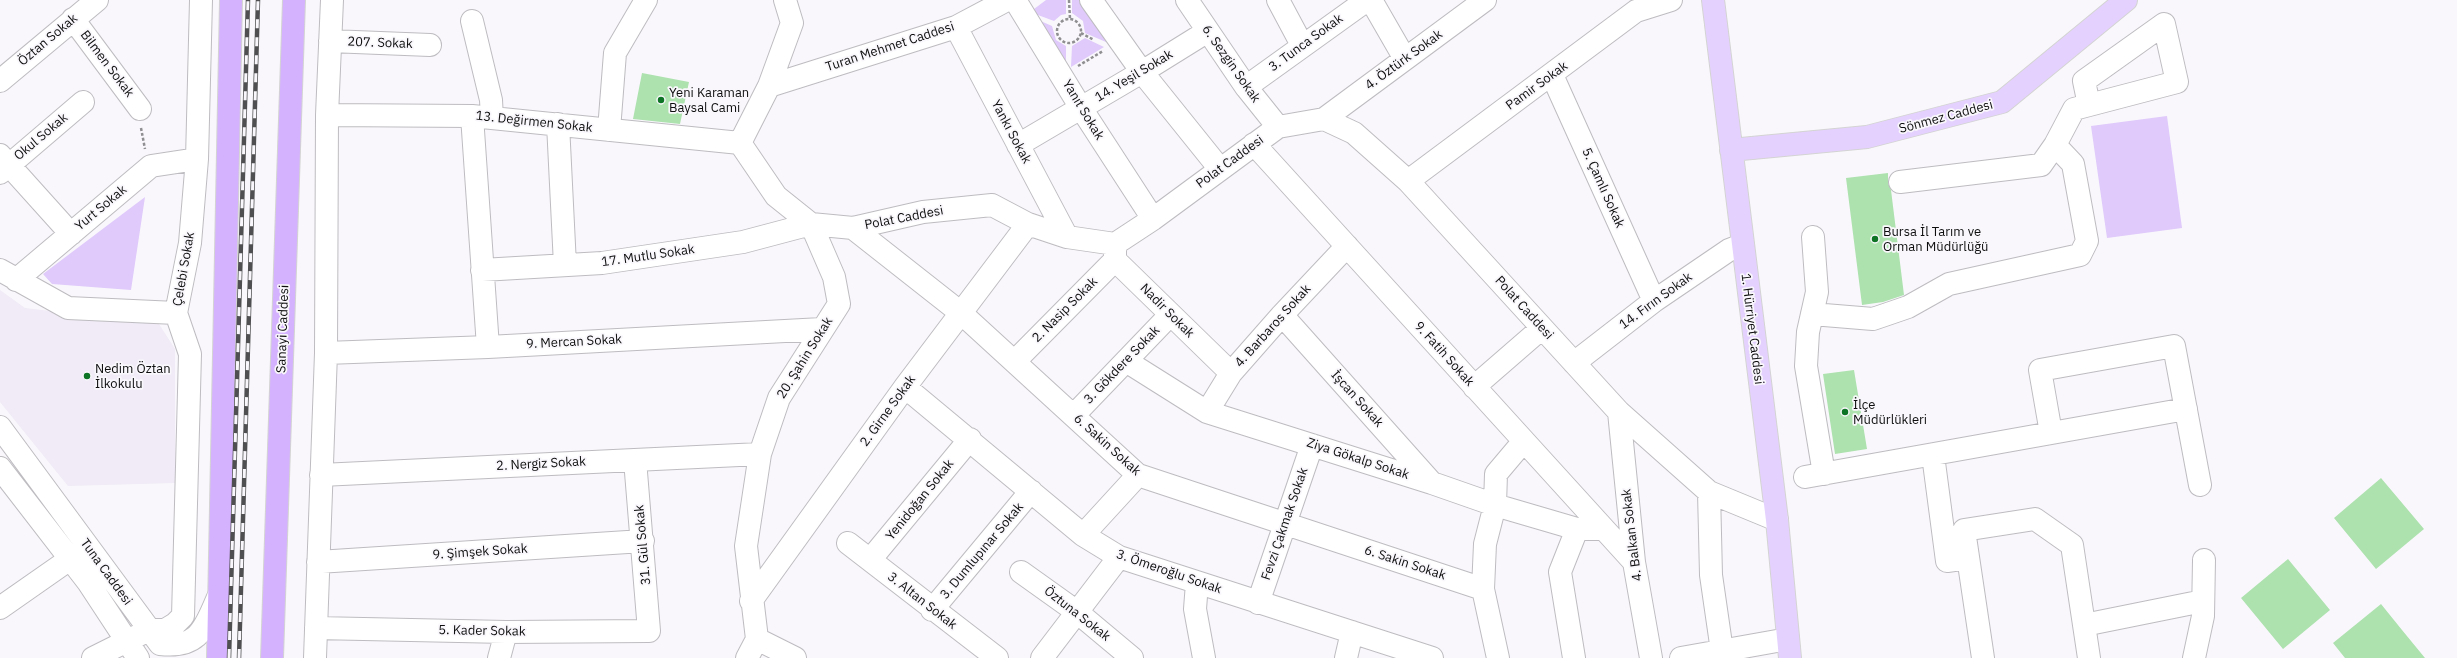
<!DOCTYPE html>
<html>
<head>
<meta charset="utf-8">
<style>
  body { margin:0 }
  canvas { display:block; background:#f9f7fb }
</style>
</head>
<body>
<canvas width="2457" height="658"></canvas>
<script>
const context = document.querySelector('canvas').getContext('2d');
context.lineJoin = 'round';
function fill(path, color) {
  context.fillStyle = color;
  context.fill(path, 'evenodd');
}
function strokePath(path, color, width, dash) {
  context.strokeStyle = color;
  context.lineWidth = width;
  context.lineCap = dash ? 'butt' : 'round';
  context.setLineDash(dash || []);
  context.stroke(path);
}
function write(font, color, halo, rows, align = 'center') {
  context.font = font + ' "IBM Plex Sans",sans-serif';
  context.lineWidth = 3.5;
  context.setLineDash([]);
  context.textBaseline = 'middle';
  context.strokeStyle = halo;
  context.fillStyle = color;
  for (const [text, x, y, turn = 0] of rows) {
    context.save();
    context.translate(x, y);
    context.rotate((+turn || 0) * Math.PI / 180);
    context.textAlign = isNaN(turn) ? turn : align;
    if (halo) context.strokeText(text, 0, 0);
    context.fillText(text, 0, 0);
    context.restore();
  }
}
const built = new Path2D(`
  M0,290l25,18 134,16 16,25v134l-107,3 -68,-84z`);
const green = new Path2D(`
  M1046,0h20v14l-5,1 -7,6 -24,-9z
  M1072,0h7l28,40 -1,2 -21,-9 -2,-12 -11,-8z
  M1029,16l23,10 4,14 10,6v23z
  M1085,38l19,9 -33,20 1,-21z
  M2167,116l15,112 -75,10 -16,-112z
  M145,197l-14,93 -79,-6 -9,-10z`);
const building = new Path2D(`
  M642,73l47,9 -9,42 -47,-5z
  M1888,173v10l3,7 13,105 -21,7 -21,3 -16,-127z
  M1854,370l13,79 -32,5 -12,-80z
  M2381,478l43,51 -48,40 -42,-51z
  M2288,559l42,51 -47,39 -42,-51z
  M2381,604l21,26 23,28h-80l-12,-15z`);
const path = new Path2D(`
  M1069,0l1,19
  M1057 31a12 12 0 1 1 24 0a12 12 0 1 1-24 0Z
  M1081,33l13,7
  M1078,66l25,-15
  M141,128l4,21`);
const minor = new Path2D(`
  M785,0l7,23 -23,63 -29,57 36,53 35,28 42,4 70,-16 69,-7 36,19 39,13 48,7 38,-25 125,-92 46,-8 30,14 54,48 211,231 90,80 68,28
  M1015,0l66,108 72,111
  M1091,0l51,72 78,97
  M1187,0l59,87 32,40
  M1278,0l24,45
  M1371,0l34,59
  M73,19l67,90
  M472,21l19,79 1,18
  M956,27l111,210
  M330,41l100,4
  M1552,75l102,226
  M0,81l97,-81
  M769,86l187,-59 51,-27
  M1246,87l121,-87
  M327,115l145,1 268,27
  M472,116l16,231
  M1324,119l161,-119
  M558,124l7,141
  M609,130l6,-77 31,-53
  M1254,144l380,418
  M1018,145l124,-73 66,-41
  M0,155l71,79
  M0,173l83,-71
  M1408,181l228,-170 35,-11
  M1900,182l141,-17 14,-20 19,-36 103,-27 -13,-58 -80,57 5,24
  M853,228l108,85 177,162 345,114
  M1813,237l4,55 -9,40 -2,34 18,108
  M1115,244v16l116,113
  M0,270l68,38 108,5
  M482,270l120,-7 141,-21 68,-18 23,53 5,27 -60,94 -19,56 -14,92 11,93
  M16,280l135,-114 46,-7
  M1812,314l61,5 35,-12 41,-23 131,-29 7,-14 -14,-77 -18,-19
  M1282,315l149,167
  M326,353l162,-6 334,-18
  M1015,361l100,-101
  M1126,361l81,51 225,71 63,22 82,24h25
  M1574,363l80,-62 75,-51 13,-5
  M905,387l178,148 36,22 313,101
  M1474,387l68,-59
  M1207,412l24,-39 51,-58 65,-69
  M1619,412l15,150 17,96
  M1074,415l96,-100
  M0,427l160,217c42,5 45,-19 60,-51
  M2051,433l-11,-63 134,-24 26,139
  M1933,455l14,106 21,-3
  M0,468l88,114 50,76
  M321,475l439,-21
  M1805,477l381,-68
  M1709,492l2,83 12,83
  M1083,535l55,-60
  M848,543l149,115
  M870,560l100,-121
  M318,562l325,-21
  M1021,572l56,40 55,46
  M1197,583l-2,26 9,49
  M751,601l154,-214 123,-163
  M1258,603l54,-158
  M0,608l70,-49
  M932,610l99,-119
  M2084,625l119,-24
  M316,628l190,4 143,-1 -14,-171
  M757,639l38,19
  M93,658l56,-28h16l10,-6 8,-8 7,-262 -14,-41 14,-70 7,-84 4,-159
  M315,658l11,-305 1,-238 5,-115
  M499,658l7,-26
  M747,658l10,-19
  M1042,658l77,-101
  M1346,658l6,-26
  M1498,658l-15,-69 2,-45 10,-39 1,-31 27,-32
  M1574,658l-14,-86 17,-43
  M1681,658l107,-19
  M1983,658l-19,-128 71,-11 37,26 17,113
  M2194,658l9,-42 1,-56`);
const major = new Path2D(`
  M1713,0l64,520 13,138
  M1731,150l136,-13 135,-35 124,-102`);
const highway = new Path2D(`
  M218,658l13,-658
  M272,658l22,-658`);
const rail = new Path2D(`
  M229,658l19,-658
  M239,658l19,-658`);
const markers = [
  [661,100,4,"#0e7425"],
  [1875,239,4,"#0e7425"],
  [87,376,4,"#0e7425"],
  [1845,412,4,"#0e7425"]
];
const streetNames = [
  ["Öztan Sokak",48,40,-40],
  ["207. Sokak",380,43,2],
  ["3. Tunca Sokak",1306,43,-36],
  ["Turan Mehmet Caddesi",890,47,-18],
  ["4. Öztürk Sokak",1404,60,-36],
  ["Bilmen Sokak",107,64,53],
  ["6. Sezgin Sokak",1231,64,55],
  ["14. Yeşil Sokak",1134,76,-31],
  ["Pamir Sokak",1537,86,-36],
  ["Yanıt Sokak",1083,110,59],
  ["Sönmez Caddesi",1946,117,-15],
  ["13. Değirmen Sokak",534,122,6],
  ["Yankı Sokak",1011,132,62],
  ["Okul Sokak",41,137,-40],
  ["Polat Caddesi",1230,162,-36],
  ["5. Çamlı Sokak",1603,188,66],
  ["Yurt Sokak",101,208,-40],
  ["Polat Caddesi",904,218,-11],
  ["17. Mutlu Sokak",648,256,-8],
  ["Çelebi Sokak",184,269,-80],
  ["14. Fırın Sokak",1656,301,-36],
  ["Polat Caddesi",1524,308,48],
  ["2. Nasip Sokak",1065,310,-45],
  ["Nadir Sokak",1167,311,45],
  ["4. Barbaros Sokak",1273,326,-48],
  ["Sanayi Caddesi",283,329,-88],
  ["1. Hürriyet Caddesi",1752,329,83],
  ["9. Mercan Sokak",574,342,-3],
  ["9. Fatih Sokak",1444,354,48],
  ["20. Şahin Sokak",805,358,-58],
  ["3. Gökdere Sokak",1122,365,-46],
  ["İşcan Sokak",1357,399,48],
  ["2. Girne Sokak",888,411,-54],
  ["6. Sakin Sokak",1107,445,42],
  ["Ziya Gökalp Sokak",1358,459,18],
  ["2. Nergiz Sokak",541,464,-3],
  ["Yenidoğan Sokak",920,500,-51],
  ["Fevzi Çakmak Sokak",1285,524,-71],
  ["4. Balkan Sokak",1632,535,-97],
  ["31. Gül Sokak",643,545,-95],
  ["3. Dumlupınar Sokak",982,551,-50],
  ["9. Şimşek Sokak",480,552,-4],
  ["6. Sakin Sokak",1405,563,18],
  ["Tuna Caddesi",106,572,54],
  ["3. Ömeroğlu Sokak",1169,572,19],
  ["3. Altan Sokak",922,601,38],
  ["Öztuna Sokak",1077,614,38],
  ["5. Kader Sokak",482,631,1]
];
const poiNames = [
  ["Yeni Karaman",669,93],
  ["Baysal Cami",669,108],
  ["Bursa İl Tarım ve",1883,232],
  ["Orman Müdürlüğü",1883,247],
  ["Nedim Öztan",95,369],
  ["İlkokulu",95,384],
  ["İlçe",1853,405],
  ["Müdürlükleri",1853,420]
];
fill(built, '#f0ebf6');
fill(green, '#dfcafb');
fill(building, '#ade2af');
strokePath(minor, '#bebcc0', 24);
strokePath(major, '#d4d4d4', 24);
strokePath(highway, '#d4d4d4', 24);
strokePath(path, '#8f8e91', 2.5, [3, 2]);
strokePath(minor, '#fff', 22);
strokePath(major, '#e5d1fe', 22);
strokePath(highway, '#d4b2fd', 22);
strokePath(rail, '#4f4f51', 4.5);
strokePath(rail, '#f9f7fb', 3, [9]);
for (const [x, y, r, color] of markers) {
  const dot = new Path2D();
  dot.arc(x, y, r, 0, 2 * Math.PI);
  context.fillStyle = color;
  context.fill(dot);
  strokePath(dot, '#f9f7fb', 1.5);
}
write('13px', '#0e0e0f', '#f9f7fb', streetNames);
write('13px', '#0e0e0f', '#f9f7fb', poiNames, 'left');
</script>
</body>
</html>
